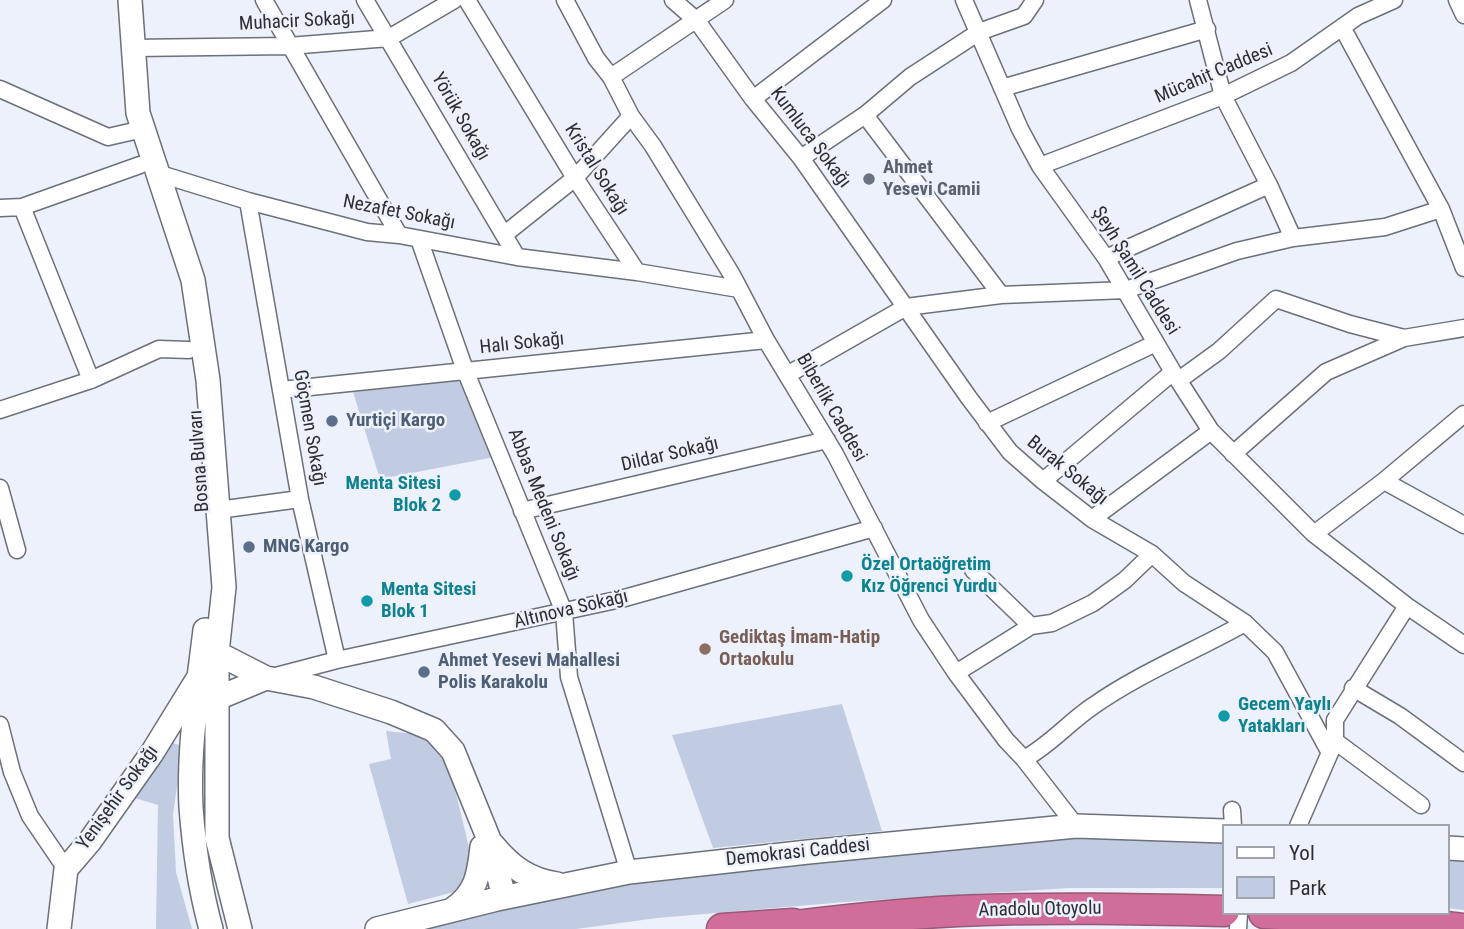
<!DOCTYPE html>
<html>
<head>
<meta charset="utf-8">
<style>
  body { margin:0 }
  #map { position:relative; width:1464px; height:929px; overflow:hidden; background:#ecf1fb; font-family:"Roboto Condensed",sans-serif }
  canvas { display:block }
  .legend { position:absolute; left:1222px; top:824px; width:228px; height:91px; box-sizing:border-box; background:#ecf1fb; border:2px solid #9fa3aa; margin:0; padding:9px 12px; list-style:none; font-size:21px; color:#2c2e31 }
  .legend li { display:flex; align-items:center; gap:14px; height:35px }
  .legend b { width:35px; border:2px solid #9fa3aa }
</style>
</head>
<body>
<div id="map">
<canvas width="1464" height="929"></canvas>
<ul class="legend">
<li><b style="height:9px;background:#fff"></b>Yol</li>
<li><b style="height:19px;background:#c1cbe1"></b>Park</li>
</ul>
</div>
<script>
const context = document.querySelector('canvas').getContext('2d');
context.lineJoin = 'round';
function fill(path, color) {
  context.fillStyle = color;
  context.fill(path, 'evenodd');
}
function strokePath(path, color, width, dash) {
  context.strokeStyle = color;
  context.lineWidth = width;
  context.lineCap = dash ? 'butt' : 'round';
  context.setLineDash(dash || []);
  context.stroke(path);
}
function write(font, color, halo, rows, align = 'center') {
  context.font = font + ' "Roboto Condensed",sans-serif';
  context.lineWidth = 5;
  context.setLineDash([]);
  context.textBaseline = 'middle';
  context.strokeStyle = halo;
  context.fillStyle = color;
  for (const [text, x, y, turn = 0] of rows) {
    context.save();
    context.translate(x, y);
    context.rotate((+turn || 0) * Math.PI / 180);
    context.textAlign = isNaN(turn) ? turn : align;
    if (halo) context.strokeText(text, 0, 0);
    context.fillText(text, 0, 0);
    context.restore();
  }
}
const green = new Path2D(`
  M464,380l31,77 -115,22 -27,-87z
  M842,704l40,127 -169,17 -41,-113z
  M386,731l30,3 17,10 15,16 25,104 -6,22 -13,6 -46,12 -39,-140 22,-5z
  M169,742l14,4 -10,68 3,58 16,57h-36l2,-124 -27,-8z
  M1101,836l123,5v47h-154l-225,14 -188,16 -81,11h-174l108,-26 110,-17 183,-24z
  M1448,855l16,1v54l-16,-2z`);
const street = new Path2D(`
  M264,0l135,235
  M365,0l152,257
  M467,0l108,178 62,94 102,17
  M565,0l31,58 15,19 20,39 22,30 79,129 34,65 69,114 86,166 35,53 50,67 18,19 52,67
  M673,0l24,21 56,78 48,59 168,240 41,54 33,29 49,38 60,35 32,29 61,40 30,29 55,101
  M964,0l56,129 20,37 66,92 67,114 38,59 103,103 93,72 57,39
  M1198,0l25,96 46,89 24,53
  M1457,0l7,15
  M133,48l156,-2 100,-8 65,-38
  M611,77l114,-77
  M1002,88l205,-59
  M0,89l108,48 35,-8
  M753,99l130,-99
  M865,115l136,180
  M801,158l64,-43 45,-38 69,-45 45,-16 11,-16
  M1040,166l183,-70 68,-33 67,-47 36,-16
  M157,173l91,28 119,31 32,3 118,22 120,15
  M248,201l52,298 37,161
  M22,207l69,173 68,-31 30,1
  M0,208l22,-1 118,-42
  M1441,209l23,59
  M505,234l70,-56 56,-62
  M419,239l46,131 99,242 5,65 60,195
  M1106,258l163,-73
  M787,375l119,-68 95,-12 125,-5 111,-39 56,-13 92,-11 56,-18 -99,-182
  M1179,380l40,-29 57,-52 74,25 54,14 60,-10
  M281,390l485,-50
  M0,410l91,-30
  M987,423l169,-80
  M1233,454l93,-82 78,-34
  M1043,481l130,-109
  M1384,481l80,44
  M0,488l17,62
  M218,510l82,-11
  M522,511l305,-71
  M1092,519l119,-88
  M1314,534l70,-53 80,-67
  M973,570l58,56
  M956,673l75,-47 21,-3 41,-20 32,-23 27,-26
  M272,677l65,-17 284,-61 253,-71
  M1353,688l47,28 64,47
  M0,725l12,47 18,44 36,53
  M1335,741l86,64
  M1024,759c26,-14 45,-37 69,-53 47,-33 102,-55 152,-83
  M1232,810l1,16
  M1298,826l37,-85v-21l72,-114
  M1238,929l1,-16`);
const secondary = new Path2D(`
  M130,0l8,113 55,167 15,100 16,207 -7,66v185l23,91
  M205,630c-7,58 -17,119 -14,177 3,41 9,82 20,122
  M217,653l49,25 48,9 77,25 43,18 19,21 37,91 14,55
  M218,698l48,-20
  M493,845c18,22 36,35 64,39
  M1448,848l16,1
  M453,909c24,-16 26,-36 29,-62
  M59,929l7,-60 24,-28 62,-88 45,-73
  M377,929l120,-30 132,-27 179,-20 268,-26 148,5`);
const highway = new Path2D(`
  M1264,913l132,8 67,8
  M722,929l71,-5
  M772,929c62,-8 124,-15 186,-18 88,-4 178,-2 266,0`);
const markers = [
  [869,179,7,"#6b7280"],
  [332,421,7,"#5c6f8a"],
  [455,495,7,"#0f9aa8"],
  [249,547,7,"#5c6f8a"],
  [847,576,7,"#0f9aa8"],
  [367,601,7,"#0f9aa8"],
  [705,649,7,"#8d6e63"],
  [424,672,7,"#5c6f8a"],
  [1224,716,7,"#0f9aa8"]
];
const streetNames = [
  ["Muhacir Sokağı",297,22,-3],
  ["Mücahit Caddesi",1214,74,-23],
  ["Yörük Sokağı",460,117,60],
  ["Kumluca Sokağı",810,138,53],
  ["Kristal Sokağı",596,170,58],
  ["Nezafet Sokağı",399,213,11],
  ["Şeyh Şamil Caddesi",1135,271,58],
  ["Halı Sokağı",522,344,-6],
  ["Biberlik Caddesi",831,408,60],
  ["Göçmen Sokağı",309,428,80],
  ["Dildar Sokağı",670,455,-13],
  ["Bosna Bulvarı",200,461,-94],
  ["Burak Sokağı",1067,471,39],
  ["Abbas Medeni Sokağı",543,505,68],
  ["Altınova Sokağı",571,610,-13],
  ["Yenişehir Sokağı",118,798,-54],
  ["Demokrasi Caddesi",798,853,-6],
  ["Anadolu Otoyolu",1040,910,-1]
];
const worshipNames = [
  ["Ahmet",883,168],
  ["Yesevi Camii",883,190]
];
const serviceNames = [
  ["Yurtiçi Kargo",346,421],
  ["MNG Kargo",263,547],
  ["Ahmet Yesevi Mahallesi",438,661],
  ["Polis Karakolu",438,683]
];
const cultureNames = [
  ["Menta Sitesi",441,484,"right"],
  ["Blok 2",441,506,"right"],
  ["Özel Ortaöğretim",861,565],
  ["Kız Öğrenci Yurdu",861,587],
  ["Menta Sitesi",381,590],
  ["Blok 1",381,612],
  ["Gecem Yaylı",1238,705],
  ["Yatakları",1238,727]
];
const educationNames = [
  ["Gediktaş İmam-Hatip",719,638],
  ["Ortaokulu",719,660]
];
fill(green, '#c1cbe1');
strokePath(street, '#6b7079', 19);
strokePath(secondary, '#6b7079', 26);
strokePath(highway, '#975875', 33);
strokePath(street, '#fff', 16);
strokePath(secondary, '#fff', 23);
strokePath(highway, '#d06e99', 30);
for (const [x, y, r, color] of markers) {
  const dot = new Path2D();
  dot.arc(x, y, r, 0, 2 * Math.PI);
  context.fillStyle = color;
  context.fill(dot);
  strokePath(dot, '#ecf1fb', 2.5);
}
write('19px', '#2c2e31', '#ecf1fb', streetNames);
write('bold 19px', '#5b616d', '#ecf1fb', worshipNames, 'left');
write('bold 19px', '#4e5e75', '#ecf1fb', serviceNames, 'left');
write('bold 19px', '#0d838f', '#ecf1fb', cultureNames, 'left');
write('bold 19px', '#785e54', '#ecf1fb', educationNames, 'left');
</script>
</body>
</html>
